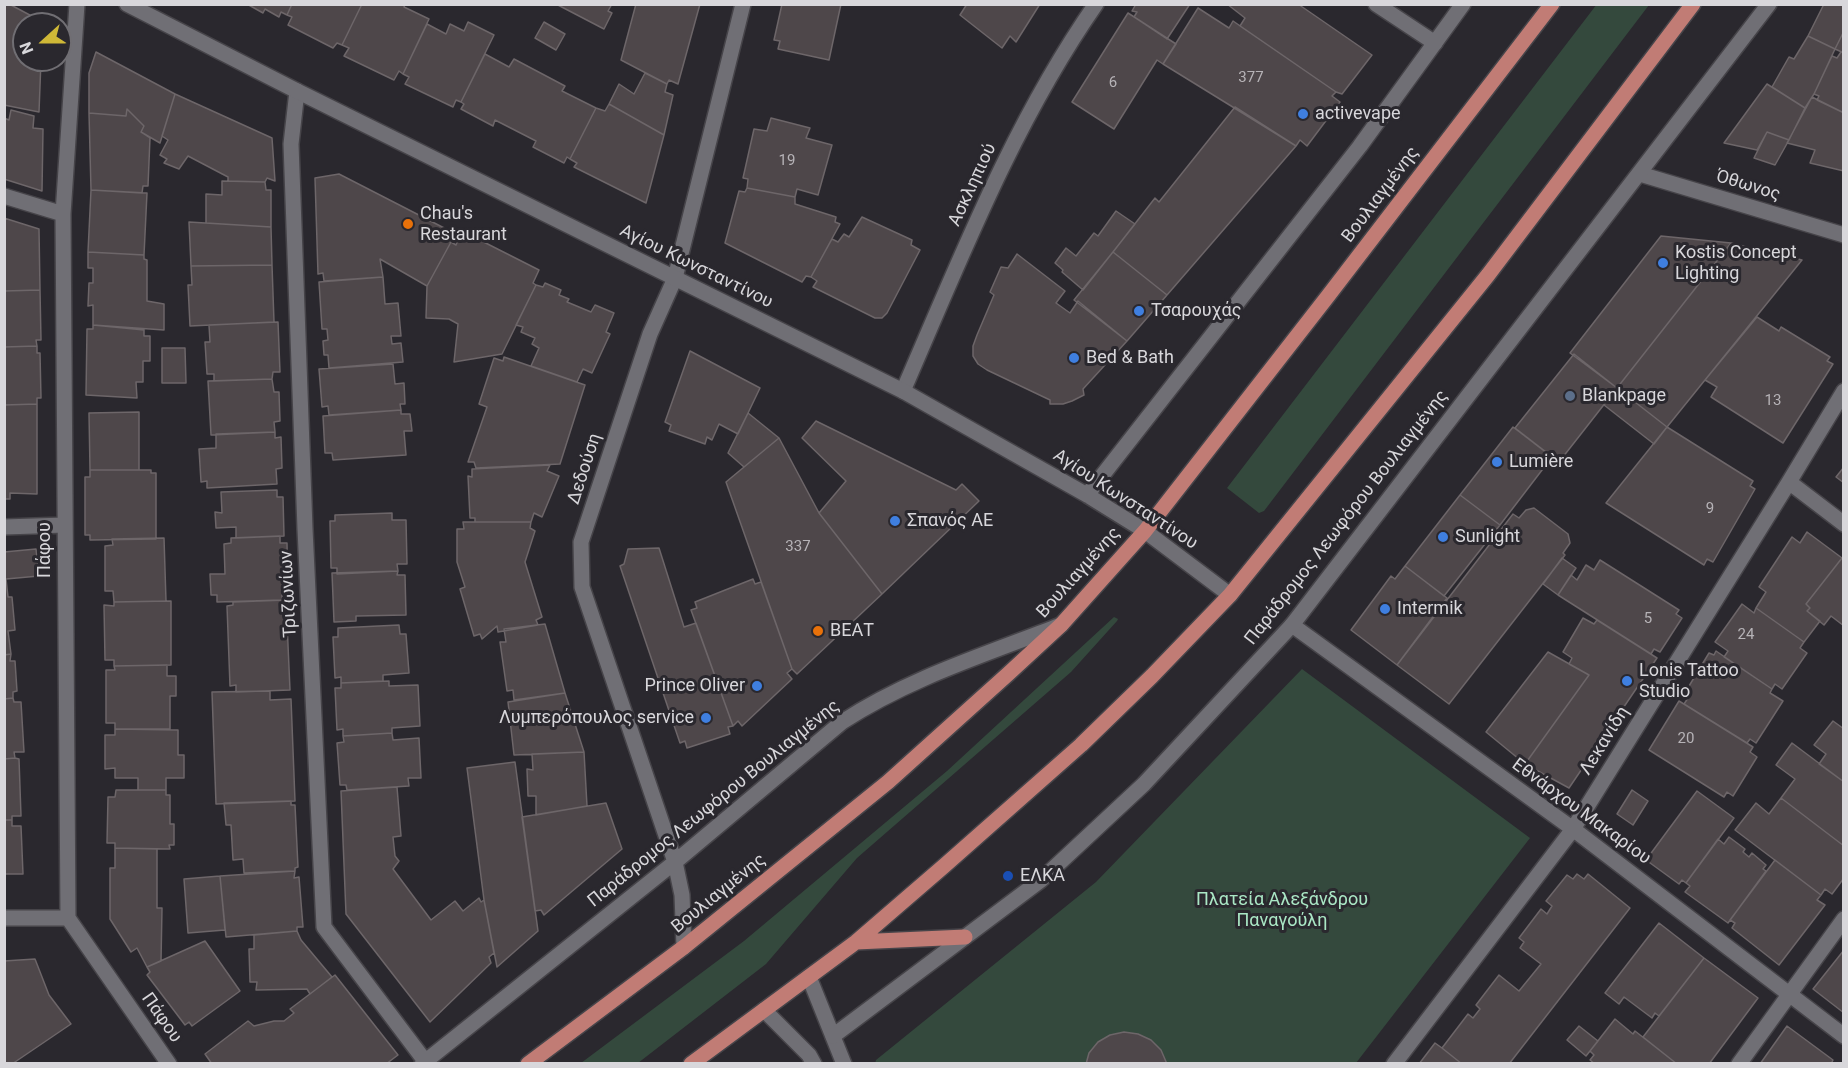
<!DOCTYPE html>
<html>
<head>
<meta charset="utf-8">
<style>
  body { margin:0 }
  #map { position:relative; width:1848px; height:1068px; overflow:hidden; background:#2a282e; font-family:Roboto,sans-serif }
  canvas { display:block }
  .frame { position:absolute; inset:0; border:6px solid #d8d7db; pointer-events:none }
  .north { position:absolute; left:12px; top:12px; width:60px; height:60px; box-sizing:border-box; background:#2a282e; border:2px solid #706e73; border-radius:50%; rotate:249deg; font-size:16px; font-weight:700; line-height:24px; text-align:center; color:#d8d7db }
  .north::after { content:''; display:block; margin:auto; width:21px; height:27px; background:#cfb837; clip-path:polygon(50% 0,100% 100%,50% 72%,0 100%) }
</style>
</head>
<body>
<div id="map">
<canvas width="1848" height="1068"></canvas>
<div class="frame"></div>
<div class="north">N</div>
</div>
<script>
const context = document.querySelector('canvas').getContext('2d');
context.lineJoin = 'round';
function fill(path, color) {
  context.fillStyle = color;
  context.fill(path, 'evenodd');
}
function strokePath(path, color, width, dash) {
  context.strokeStyle = color;
  context.lineWidth = width;
  context.lineCap = dash ? 'butt' : 'round';
  context.setLineDash(dash || []);
  context.stroke(path);
}
function write(font, color, halo, rows, align = 'center') {
  context.font = font + ' Roboto,sans-serif';
  context.lineWidth = 6;
  context.setLineDash([]);
  context.textBaseline = 'middle';
  context.strokeStyle = halo;
  context.fillStyle = color;
  for (const [text, x, y, turn = 0] of rows) {
    context.save();
    context.translate(x, y);
    context.rotate((+turn || 0) * Math.PI / 180);
    context.textAlign = isNaN(turn) ? turn : align;
    if (halo) context.strokeText(text, 0, 0);
    context.fillText(text, 0, 0);
    context.restore();
  }
}
const green = new Path2D(`
  M1597,4l52,1 -385,506 -5,2 -32,-25z
  M1114,617l4,2 -1,2 -46,51 -214,186 -91,106 -128,99h-57l163,-122 203,-170z
  M1302,669l228,169 -174,225 -481,1 1,-4 220,-178z`);
const building = new Path2D(`
  M4,4h5l34,18v2h-19v36h17l-2,52 -35,-7z
  M247,4h45l-5,11 -6,-3 -2,5 -14,-8 -2,4z
  M292,4h70l-20,41 -5,-2 -4,5 -45,-23 4,-8 -5,-2z
  M362,4h43l-1,3 25,12 -26,55 -4,-3 -5,9 -50,-24 5,-8 -7,-3z
  M556,4h56l-4,7 4,2 -8,16z
  M636,4h64l-22,80 -9,-4 -2,4 -46,-24z
  M782,4h59l-12,56 -51,-11 2,-8 -6,-1z
  M967,4h73l-24,38 -6,-6 -8,12 -42,-33z
  M1136,4h54l-23,35 -33,-22 3,-5 -5,-1z
  M1227,4h71l74,51 -30,39 -6,-2 -96,-66 5,-8z
  M1824,4h20v27l-9,18 -27,-13z
  M1198,8l31,20 4,-7 103,71 -4,4 8,6 -33,44 -7,-6 -4,6 -133,-82z
  M1128,13l48,31 -13,20 -6,-4 -43,69 -42,-27z
  M468,22l26,13 -33,67 -5,-2 -3,7 -48,-23 4,-7 -6,-3 24,-50 19,10 4,-10 14,7z
  M544,22l21,12 -9,16 -21,-12z
  M1844,31v22l-9,-4z
  M1808,36l27,13 -21,45 -9,14 -33,-21 17,-30 5,2z
  M96,52l79,42 -15,49 -19,-11 3,-6 -17,-17 -1,7 -37,-3v-40z
  M1841,52l3,1v60l-27,-13 2,-4 -5,-2 18,-38 5,2z
  M485,54l24,13 5,-8 51,27 -3,5 34,17 -26,51 -3,-2 -3,6 -31,-16 3,-6 -41,-21 -2,6 -32,-17 3,-5 -3,-2z
  M645,73l22,11 -2,8 8,3 -9,40 -55,-31 10,-20 15,10z
  M1767,84l38,24 -16,32 -22,-8 -10,18 -33,-7z
  M175,94l97,44 3,43 -8,-3 -2,4 -37,-1v-4l-40,-21 -9,13 -15,-6 3,-4 -7,-4 8,-15 -6,-4z
  M1812,97l32,16v58l-34,-8 5,-13 -28,-7z
  M609,104l55,31 -18,68 -72,-36 3,-4 -7,-4 26,-51 9,3z
  M1235,107l61,39 -129,149 -54,-43 42,-54 4,4z
  M127,109l17,17 -3,6 9,6 -2,48h-5l-1,7 -51,-3 -2,-77 37,3z
  M11,110l23,6 -1,12 10,1 -1,62 -38,-12v-61l5,2z
  M771,118l39,10 -4,10 26,7 -14,50 -21,-6 -2,8 -48,-9 1,-9 -5,-1 11,-49 13,2z
  M1767,132l22,8 -14,25 -21,-7z
  M339,174l111,57 -5,9 6,2 -24,44 -47,-27 3,18 -59,4 -1,-8 -5,1 -3,-96z
  M222,181l43,1 1,8h5v37l-65,-4v-29l16,1z
  M747,188l48,9v7l41,13 -1,5 5,2 -29,53 -5,-1 -4,6 -77,-39 14,-52 6,1z
  M91,190l56,3 -3,62 -56,-3z
  M1116,211l19,13 -52,66 -21,-18 1,-2 -8,-7 11,-15 10,8 18,-23 4,3z
  M862,217l50,23 -1,5 9,5 -33,63 -5,5h-7l-62,-31 4,-6 -6,-4 21,-38 6,3 6,-8 5,3z
  M4,218l35,11 1,61 -36,1z
  M189,222l82,5 1,38 -81,1z
  M462,231l77,39 -6,13 3,2 -34,69 -48,8 4,-38 -9,-5 -23,-1 1,-32 24,-44 5,3z
  M1661,236l70,7 -114,145 -47,-35z
  M1731,243l71,17 -135,167 -50,-39z
  M88,252l56,3v4l3,1v41l17,3v26l-71,-5v-20l-5,1 1,-23h4v-15h-5z
  M1113,252l54,43 -40,46 -53,-41z
  M1017,254l48,37 -9,12 14,10 8,-12 49,40 -44,48 1,6 -12,6 -9,3h-13v-4l-63,-30 -9,-6 -5,-8v-10l4,-11 17,-40 -4,-3 11,-25 7,1z
  M272,265l2,57 -84,4 -2,-41h4l-1,-19z
  M383,277l2,27 13,-1 3,33h-10l1,8 9,-1 2,19 -74,6 -1,-13h-4l-1,-14 5,-1 -1,-11h-5l-3,-47z
  M545,283l16,7 -2,5 10,4 -2,3 24,10 4,-7 19,8 -8,19 4,2 -18,39 -9,-4 -6,13 -46,-16 8,-18 -7,-4 3,-6 -14,-6 2,-5 -7,-2 20,-40 7,2z
  M40,290l1,50h-5l1,6 -33,1v-56z
  M1757,317l22,14 2,-4 49,30 -3,4 6,3 -50,79 -72,-46 6,-10 -12,-7z
  M278,322l2,50h-7l-1,7 -58,2v-7h-7l-2,-32h5l-1,-17z
  M93,325l51,5v6h6v25h-7v21h-7l1,16 -51,-3 1,-66h6z
  M37,346v7h3l1,45h-4v6l-33,1v-58z
  M162,348h23l1,35h-24z
  M690,351l70,37 -22,46 -19,-10 -7,16 -5,-3 -2,7 -36,-13 2,-6 -6,-3z
  M1574,354l43,34 -58,74 -44,-34z
  M504,357l81,28 -25,79 -84,4 -2,-6h-6l19,-55 -8,-3 15,-46 9,3z
  M393,364l2,20 9,-1 1,21h-5l1,6 -72,5 -1,-9 -6,1 -3,-38z
  M272,379l2,13h5l1,29 -6,1 1,10 -64,3 -3,-54z
  M1617,388l50,39 -13,17 -50,-39z
  M37,404v90l-27,-1v6h-6v-94z
  M401,410v4h9l2,17h-8l2,24 -73,5 -1,-7h-7l-2,-37z
  M139,412v58h-49l-1,-57z
  M748,413l31,25 -35,29 -16,-14z
  M816,421l140,69 6,-6 17,17 -97,93 -63,-81 27,-32 -44,-43z
  M1513,427l39,30 -52,68 -40,-30z
  M1667,427l86,54 -3,5 5,3 -42,73 -6,-3 -3,6 -98,-62z
  M275,432v6l6,-1 1,31 -6,1 1,15 -70,4v-7l-6,1 -2,-33 17,-1v-14z
  M779,438l40,75 63,81 -85,80 -5,-5 -66,-187z
  M550,465l-3,6 12,5 -17,41 -8,-4 -3,9h-56v-4h-5l-2,-42 4,1v-8z
  M1844,467v16l-8,-6z
  M90,470h61v3h5v66l-66,1v-5h-5v-58h5z
  M277,490v7h6l1,39 -48,2v-11l-20,1 -1,-16 7,1 -1,-21z
  M1460,495l40,30 -56,71 -39,-30z
  M1534,508l34,26 2,9 -7,10 2,2 -116,149 -52,-39 116,-151 6,4 7,-8z
  M392,513v7h14l1,44h-10l1,7 -61,3v-6h-6l-1,-47h5v-6z
  M463,522h68l-1,6 5,3 -10,31 17,55 -6,3 2,5 -40,7 -1,-6 -15,13 -2,-5 -6,2 -14,-47 5,-2 -8,-25v-33h7z
  M1807,532l35,26 -36,46 4,4 -3,3 13,10 -16,21 -48,-34 10,-16 -7,-5 33,-50 8,6z
  M280,536v7h7l1,50h-6v7l-65,2v-7h-6l-1,-21h15l-1,-30 7,-1v-5z
  M164,538l2,63 -52,1 -1,-11h-8v-45l8,-1 -1,-6z
  M659,548l25,79 12,-4 37,103 -5,1 2,7 -43,14 -2,-7 -5,2 -60,-177 4,-2 4,-15z
  M36,549l3,27 -33,3 2,18h4l3,33 -7,1 3,23 -7,1v-103z
  M1562,558l14,10 -18,27 -15,-11z
  M1842,558l2,1v67l-13,-10 -7,9 -17,-14 3,-3 -4,-4z
  M1600,560l79,50 -3,4 6,4 -22,34 -6,-3 -3,5 -93,-59 13,-20 6,5 9,-15 8,5z
  M1405,566l42,32 -50,67 -46,-35 40,-54 4,3z
  M398,571l-1,4h8l1,40 -50,1v5l-22,1 -2,-49z
  M753,579l2,5 6,-2 31,87 -5,4 5,6 -50,47 -4,-5 -5,5 -42,-116 6,-2 -2,-6z
  M286,600l4,90 -54,2v-7l-6,1 -3,-80 6,-1v-3z
  M171,601v64l-57,1v-6h-9l-1,-55 10,1v-4z
  M1742,604l12,9 2,-5 48,34 -4,6 7,5 -25,36 -7,-5 -3,5 -48,-32 4,-6 -13,-9z
  M1583,618l11,6 3,-4 60,38 -88,130 -44,-24 64,-89 -20,-11 3,-6 -9,-6z
  M545,624l20,69 -51,7 -1,-10 -6,1 -7,-49h6l-2,-13z
  M399,625l1,9h6l3,39 -26,2v6l-42,2v-6l-6,1 -2,-41h5v-9z
  M1716,651l56,38 -2,4 13,8 -27,42 -6,-4 -3,4 -63,-39 4,-6 -5,-2 26,-43 5,2z
  M1548,652l41,23 -64,89 -39,-32z
  M11,654l-1,7h5l2,30 -4,1v6l-9,1v-44z
  M167,665v11h9v20h-6v33h-55v-6h-9v-53h9l-1,-4z
  M389,681v5l29,-1 2,41 -28,2v5l-49,3v-7l-6,1 -2,-42h6v-5z
  M270,691v9l21,-1 4,102 -79,3 -4,-112z
  M565,693l19,59 -70,3 -6,-53z
  M13,698l1,4h7l3,50h-10l1,6 -11,1v-60z
  M1679,701l74,46 -3,5 7,5 -24,39 -6,-4 -3,5 -75,-47z
  M1833,721l11,8v53l-25,-18 7,-10 -12,-9z
  M115,729l63,1v25h6v23h-18v12h-28v-12h-23v-10l-10,1v-34h10z
  M392,733l1,7 26,-2 2,40h-13l1,8 -62,4 -1,-5h-6l-3,-42 7,-1 -1,-6z
  M1792,743l52,39v64l-63,-48 14,-19 -19,-14z
  M584,752l3,54 -51,9v-19h-8l-1,-27 6,1 -1,-16z
  M15,758l4,1 2,57h-9v4h-8v-61z
  M515,762l23,169 -41,36 -13,-67 -17,-132z
  M397,787l4,49 -8,1 2,19 4,5 -6,8 38,51 24,-19 8,10 16,-13 2,4 3,-2 10,53 -5,4 2,6 -61,59 -84,-108 -5,-123z
  M116,790h50v5h4v29h4v21h-5l1,4 -55,-1v-5h-8l1,-46h7z
  M1632,790l16,11 -15,24 -16,-11z
  M1697,791l37,27 -48,65 -4,-3 -3,4 -33,-24z
  M1781,798l63,48v32l-12,16 -7,-5 -4,6 -86,-65 21,-27 13,11z
  M291,801v4h4l3,62 -3,1v3l-51,2 -1,-14 -10,1 -2,-35h-5l-2,-22z
  M606,803l16,46 -78,66 -3,-5 -6,1 -13,-94z
  M4,820h8v6h9l2,48h-19z
  M1729,837l16,12 -2,3 6,5 3,-4 14,12 -3,4 3,2 -38,52 -43,-31 5,-6 -4,-3 32,-44 6,5z
  M115,848l42,1v59h5l-1,53 -14,6 -10,-19 -6,4 -21,-33v-51h5z
  M1775,860l46,35 -4,5 8,5 -46,60 -47,-37 3,-5 -5,-3z
  M295,871l-1,7 5,-1 4,50h-6v4l-71,6 -6,-61z
  M1577,874l7,5 4,-5 42,34 -121,156h-47l-20,-16 26,-34 5,4 7,-9 -4,-4 23,-30 20,16 22,-27 -21,-16 4,-6 -5,-4 22,-29 6,5 5,-8 -6,-5 21,-26 6,4z
  M220,876l5,54 -37,3 -4,-54z
  M1659,923l45,35 -45,58 -4,-3 -3,5 -28,-21 -5,7 -14,-11z
  M297,931l4,9 31,37 -22,17 -3,-5 -51,1 1,-8h-7l-1,-33h5v-14z
  M205,941l35,50 -48,35 -3,-4 -4,3 -38,-50 3,-3 -3,-5z
  M1844,950v63l-31,-24z
  M1704,958l54,40 -49,66h-32l-34,-27z
  M35,959l14,36 22,29 -59,40h-8v-103z
  M335,975l63,80 -12,9h-174l-7,-10 43,-33 6,5 20,-5h10l10,-8 -4,-4z
  M1615,1019l18,15 2,-3 42,33h-82l-5,-4 4,-5 -4,-4z
  M1579,1026l19,15 -12,15 -19,-16z
  M1787,1026l46,34 -2,4h-71z
  M1124,1032l14,2 13,6 10,10 6,14h-81l3,-11 9,-11 12,-7z
  M1435,1043l7,5 20,16h-43z`);
const street = new Path2D(`
  M77,4l-14,210 5,704 101,146
  M1376,4l59,39
  M297,91l-6,53 14,385 19,398 101,134
  M1640,174l204,61
  M4,196l59,18
  M903,391c57,-131 110,-268 193,-387
  M1789,482l55,42
  M4,527l61,-2
  M1292,625l281,204 271,207
  M4,918h64
  M684,947l-2,-52 -7,-33 -93,-275 -1,-45 69,-208 25,-56 68,-274
  M809,977l35,87
  M764,1010l45,45 5,9
  M422,1064l253,-202 167,-140c67,-44 145,-68 219,-97
  M1394,1064l179,-235 216,-347 55,-91
  M1739,1064l105,-145`);
const secondary = new Path2D(`
  M127,4l170,87 606,300 184,104 58,36 85,64
  M1087,495l273,-349 103,-142
  M833,1036l208,-156 103,-96 148,-159 477,-621`);
const primary = new Path2D(`
  M856,942l109,-5
  M528,1064l156,-117 204,-165 120,-108 53,-49 84,-94 183,-235 224,-292
  M691,1064l165,-122 88,-76 137,-121 71,-69 78,-81 258,-320 205,-271`);
const markers = [
  [1303,114,6,"#3f7fe0"],
  [408,224,6,"#e8710a"],
  [1663,263,6,"#3f7fe0"],
  [1139,311,6,"#3f7fe0"],
  [1074,358,6,"#3f7fe0"],
  [1570,396,6,"#5c6f8a"],
  [1497,462,6,"#3f7fe0"],
  [895,521,6,"#3f7fe0"],
  [1443,537,6,"#3f7fe0"],
  [1385,609,6,"#3f7fe0"],
  [818,631,6,"#e8710a"],
  [1627,681,6,"#3f7fe0"],
  [757,686,6,"#3f7fe0"],
  [706,718,6,"#3f7fe0"],
  [1008,876,6,"#1a4fb4"]
];
const numberNames = [
  ["377",1251,78],
  ["6",1113,83],
  ["19",787,161],
  ["13",1773,401],
  ["9",1710,509],
  ["337",798,547],
  ["5",1648,619],
  ["24",1746,635],
  ["20",1686,739]
];
const poiNames = [
  ["activevape",1315,114],
  ["Chau's",420,214],
  ["Restaurant",420,235],
  ["Kostis Concept",1675,253],
  ["Lighting",1675,274],
  ["Τσαρουχάς",1151,311],
  ["Bed & Bath",1086,358],
  ["Blankpage",1582,396],
  ["Lumière",1509,462],
  ["Σπανός ΑΕ",907,521],
  ["Sunlight",1455,537],
  ["Intermik",1397,609],
  ["ΒΕΑΤ",830,631],
  ["Lonis Tattoo",1639,671],
  ["Studio",1639,692],
  ["Prince Oliver",745,686,"right"],
  ["Λυμπερόπουλος service",694,718,"right"],
  ["ΕΛΚΑ",1020,876]
];
const streetNames = [
  ["Ασκληπιού",973,185,-65],
  ["Όθωνος",1748,186,17],
  ["Βουλιαγμένης",1381,195,-53],
  ["Αγίου Κωνσταντίνου",696,267,26],
  ["Δεδούση",585,469,-72],
  ["Αγίου Κωνσταντίνου",1125,500,33],
  ["Παράδρομος Λεωφόρου Βουλιαγμένης",1347,518,-52],
  ["Πάφου",45,550,-90],
  ["Βουλιαγμένης",1079,573,-48],
  ["Τριζωνίων",289,594,-93],
  ["Λεκανίδη",1605,741,-58],
  ["Παράδρομος Λεωφόρου Βουλιαγμένης",714,804,-39],
  ["Εθνάρχου Μακαρίου",1581,812,36],
  ["Βουλιαγμένης",719,894,-39],
  ["Πάφου",161,1018,55]
];
const parkNames = [
  ["Πλατεία Αλεξάνδρου",1282,900],
  ["Παναγούλη",1282,921]
];
fill(green, '#34493d');
fill(building, '#4e474a');
strokePath(building, '#6d6669', 1.5);
strokePath(street, '#464449', 18);
strokePath(secondary, '#464449', 18);
strokePath(primary, '#464449', 18);
strokePath(street, '#706f75', 15);
strokePath(secondary, '#706f75', 15);
strokePath(primary, '#c17c75', 15);
for (const [x, y, r, color] of markers) {
  const dot = new Path2D();
  dot.arc(x, y, r, 0, 2 * Math.PI);
  context.fillStyle = color;
  context.fill(dot);
  strokePath(dot, '#2a282e', 2);
}
write('15px', '#b6b3b7', null, numberNames);
write('18px', '#d8d7db', '#2a282e', poiNames, 'left');
write('18px', '#d8d7db', '#2a282e', streetNames);
write('18px', '#aae7c5', '#2a282e', parkNames);
</script>
</body>
</html>
